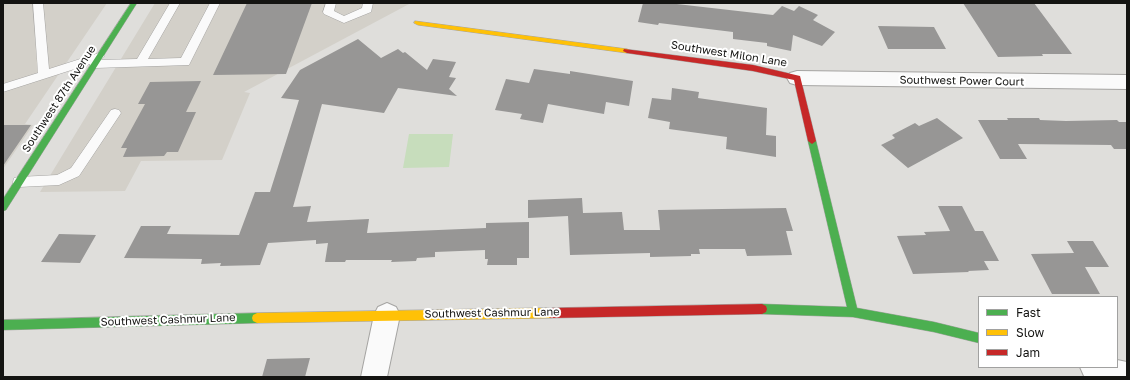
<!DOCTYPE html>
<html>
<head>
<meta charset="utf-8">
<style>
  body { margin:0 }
  #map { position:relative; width:1130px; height:380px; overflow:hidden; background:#dfdedb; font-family:"Golos Text",sans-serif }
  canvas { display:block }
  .frame { position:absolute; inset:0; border:4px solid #141412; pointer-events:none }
  .legend { position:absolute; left:978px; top:296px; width:140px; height:72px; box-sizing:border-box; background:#fff; border:1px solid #a1a1a0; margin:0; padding:5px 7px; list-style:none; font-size:12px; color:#141412 }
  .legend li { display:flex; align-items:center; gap:8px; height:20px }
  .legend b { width:20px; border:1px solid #a1a1a0 }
</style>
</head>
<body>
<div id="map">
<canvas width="1130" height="380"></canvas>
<div class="frame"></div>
<ul class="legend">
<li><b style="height:5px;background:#4caf50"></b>Fast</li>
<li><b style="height:5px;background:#ffc107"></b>Slow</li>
<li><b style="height:5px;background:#c62828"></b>Jam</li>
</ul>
</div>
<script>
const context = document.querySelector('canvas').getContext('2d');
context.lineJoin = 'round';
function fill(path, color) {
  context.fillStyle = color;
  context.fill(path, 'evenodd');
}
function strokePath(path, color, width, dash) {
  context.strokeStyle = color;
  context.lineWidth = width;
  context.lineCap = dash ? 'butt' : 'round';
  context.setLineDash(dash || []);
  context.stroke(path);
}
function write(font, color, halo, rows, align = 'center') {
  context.font = font + ' "Golos Text",sans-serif';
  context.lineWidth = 4;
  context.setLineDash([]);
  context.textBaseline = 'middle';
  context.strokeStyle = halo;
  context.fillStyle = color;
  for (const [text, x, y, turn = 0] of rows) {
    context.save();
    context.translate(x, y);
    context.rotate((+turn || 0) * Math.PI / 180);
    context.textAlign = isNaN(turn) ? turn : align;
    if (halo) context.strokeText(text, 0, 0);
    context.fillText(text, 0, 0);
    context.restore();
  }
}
const built = new Path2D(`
  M3,3h104l-82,121 8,1 -30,44z
  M155,3h256l-167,89 6,1 -28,67 -81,1 -16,30 -85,1z`);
const green = new Path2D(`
  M409,134h44l-4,33 -46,1z`);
const building = new Path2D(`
  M247,3h65l-26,71 -73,1z
  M643,3h25l105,12 9,-9 12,5 5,-5 19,9 -5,5 22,12 -13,14 -29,-11 -2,16 -24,-5v-3l-34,-4v-7l-74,-9 -1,2 -20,-3z
  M963,3h71l38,51h-30l1,2 -45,1z
  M878,26l56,1 12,22h-58z
  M358,39l23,19 17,-9 5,4 2,-1 22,18 6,-11 23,3 -7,15 7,1 -7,11 8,7 -59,-8 -14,25 -62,-9 -29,103 18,-1 -4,16 62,-3 -2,14 119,-5v-5l43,-1v36h-12v7h-30l1,-6h-3v-9l-50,2v5l-18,1 -1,3 -25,1 1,-2h-46l-1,2h-20l3,-19 -12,1v-4l-48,3 -8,22 -40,1 1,-3 -20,1 1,-5 -78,-1 17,-32h30l-4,8 72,1 16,-43h15l29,-92 -18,-2 19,-28z
  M534,69l36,5v-3l63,10 -4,25 -23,-4 -2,12 -56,-10 -5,19 -23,-4 2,-5 -27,-4 11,-31 23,4z
  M201,81l-15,31h10l-18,40h-11l-3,4 -41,1 4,-9h-6l24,-44h-7l12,-22z
  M672,88l27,4 -1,6 69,10 -1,27 10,1v21l-50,-8 1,-12 -58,-8 1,-7 -22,-4 4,-20 19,2z
  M937,118l26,20 -55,30 -27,-23 14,-7 -3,-3 23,-12 4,3z
  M1007,118h32l1,2 26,1 51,-1 2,2h8v27h-13l-3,-4 -93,-1 9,15h-27l-22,-39h30z
  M3,125h28l-28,41z
  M582,198l1,15 39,-1 2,18h36l-2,-20 128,-2 7,23h-7l6,24 -45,1 -2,-7h-46l1,5h-9v2l-41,1v-4l-80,2 -2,-39 -40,2v-18z
  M938,206h24l13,25h8l16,30h-15l5,9 -21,1 1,1 -56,2 -16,-38 29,-1 -2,-3 26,-1z
  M59,234l37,1 -16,28 -39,-1z
  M1067,241h26l16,26h-24l15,27h-48l-21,-40 43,-1z
  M310,358l-5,19h-43l5,-18z`);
const lane = new Path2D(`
  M33,3h10l6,66 50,-16 4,1 1,3 -3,3 36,-1 33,-56h10l-32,56 33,-1 29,-55h10l-31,62 -94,3 -4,-1 -1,-3 -87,28v-8l35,-11z
  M326,3h10l-2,8 10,5 18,-8 1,-5h10l-2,9 -27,11 -20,-9 -1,-2z
  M115,109l4,1 2,3 -42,63 -20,9 -40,2 -5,-1 -1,-4 1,-4 5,-1 38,-2 14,-7 40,-58z`);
const street = new Path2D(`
  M797,71l330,4v14l-330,-4 -7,-2 -3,-5 3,-5z
  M387,303l9,4 4,8 -13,62h-26l13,-62 4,-8z
  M1117,360l10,2v15h-41l-2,-1 -4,-9h37z`);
const fast = new Path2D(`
  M131,3h6l-131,207 -3,1v-12z
  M812,138l4,3 41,167 77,14 45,11v10l-45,-11 -81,-15 -91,-3 -4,-2 -1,-3 1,-3 4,-2 85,3 -39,-166z
  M257,313l4,2 1,3 -1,3 -4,2 -254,7v-10z`);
const slow = new Path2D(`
  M415,21l212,28 4,2 -4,2 -209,-28 -4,-2z
  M551,308l4,2 1,3 -1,3 -4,2 -294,5 -4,-2 -1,-3 1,-3 4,-2z`);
const jam = new Path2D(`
  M624,49l129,16 47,11 16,65 -4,3 -4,-3 -14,-61 -41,-9 -126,-18 -4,-2z
  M762,304l4,2 1,3 -1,3 -4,2 -211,4 -4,-2 -1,-3 1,-3 4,-2z`);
const streetNames = [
  ["Southwest Milon Lane",729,54,9],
  ["Southwest Power Court",962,81,1],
  ["Southwest 87th Avenue",59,99,-57],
  ["Southwest Cashmur Lane",492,313,-1],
  ["Southwest Cashmur Lane",168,320,-2]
];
fill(built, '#d3d0c9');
fill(green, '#c7ddbc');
fill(building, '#979695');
strokePath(lane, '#a5a4a2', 1);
strokePath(street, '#a5a4a2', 2);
strokePath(fast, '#a5a4a2', 1);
strokePath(slow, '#a5a4a2', 1);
strokePath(jam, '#a5a4a2', 1);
fill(lane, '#fafafa');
fill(street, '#fafafa');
fill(fast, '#4caf50');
fill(slow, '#ffc107');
fill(jam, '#c62828');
write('11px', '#141412', '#fff', streetNames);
</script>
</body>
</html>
